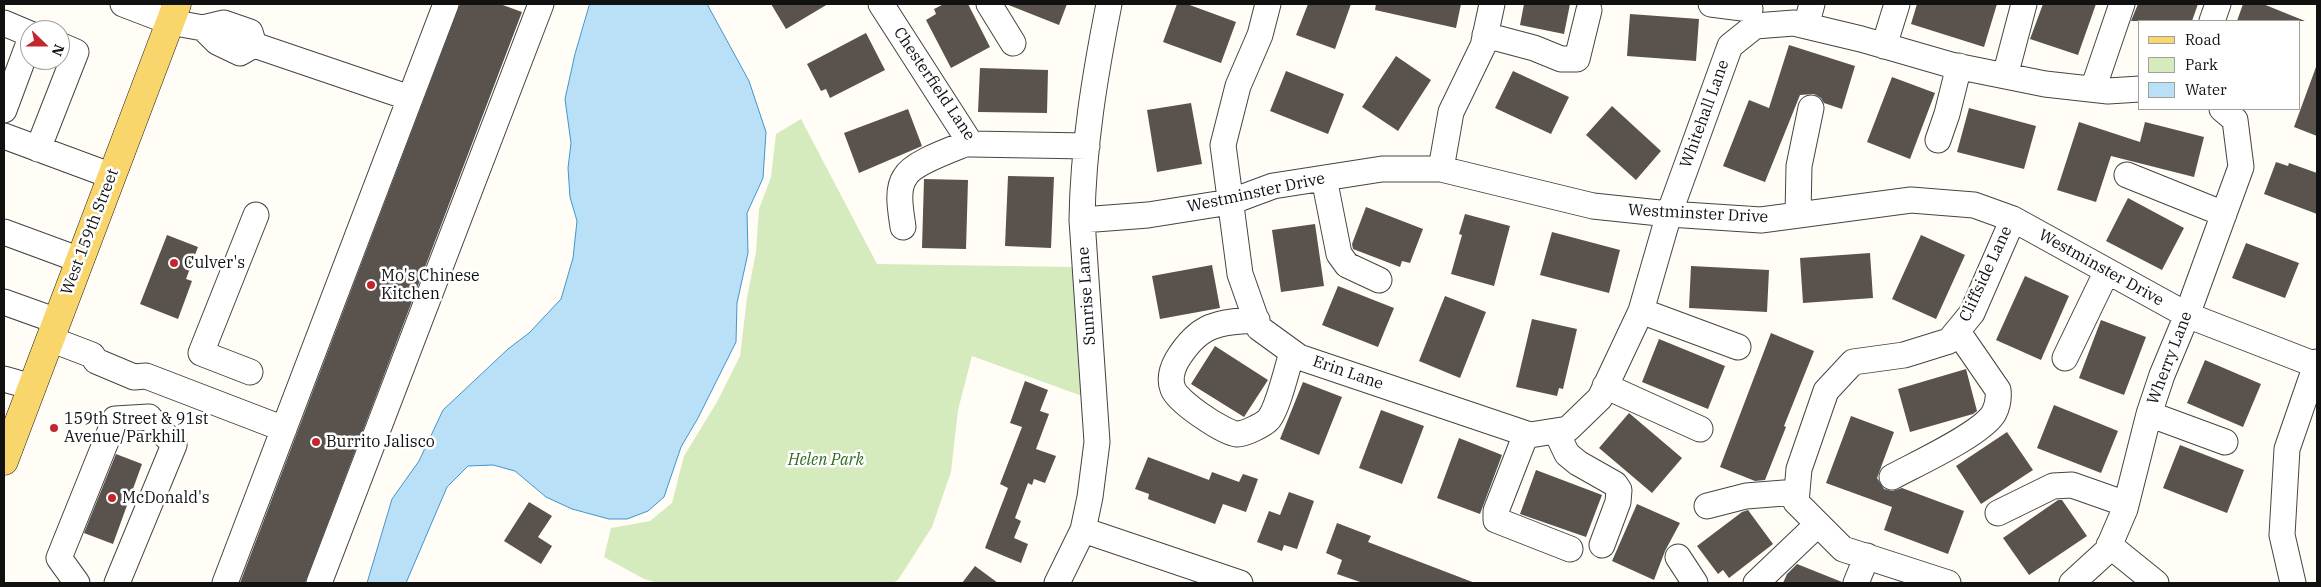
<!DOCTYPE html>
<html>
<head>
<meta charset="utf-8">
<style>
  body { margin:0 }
  #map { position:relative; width:2321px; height:587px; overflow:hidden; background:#fffdf5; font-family:"IBM Plex Serif",serif }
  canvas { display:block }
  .frame { position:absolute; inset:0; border:5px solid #111; pointer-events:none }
  .legend { position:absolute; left:2138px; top:20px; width:162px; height:90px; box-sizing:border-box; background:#fff; border:1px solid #a0a0a0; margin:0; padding:6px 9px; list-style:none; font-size:15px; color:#111 }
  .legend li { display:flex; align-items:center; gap:10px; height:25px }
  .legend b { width:25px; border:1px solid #a0a0a0 }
  .north { position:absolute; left:20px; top:20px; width:50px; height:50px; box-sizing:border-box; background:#fff; border:1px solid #a0a0a0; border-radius:50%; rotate:112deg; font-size:14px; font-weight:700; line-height:20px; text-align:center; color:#111 }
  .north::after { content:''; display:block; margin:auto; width:18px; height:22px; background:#c4262e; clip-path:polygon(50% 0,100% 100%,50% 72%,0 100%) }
</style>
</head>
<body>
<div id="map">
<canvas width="2321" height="587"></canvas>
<div class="frame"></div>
<ul class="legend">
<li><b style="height:6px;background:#f9d66b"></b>Road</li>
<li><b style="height:14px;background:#d5ebbd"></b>Park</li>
<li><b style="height:14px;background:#b9e0f7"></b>Water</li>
</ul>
<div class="north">N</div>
</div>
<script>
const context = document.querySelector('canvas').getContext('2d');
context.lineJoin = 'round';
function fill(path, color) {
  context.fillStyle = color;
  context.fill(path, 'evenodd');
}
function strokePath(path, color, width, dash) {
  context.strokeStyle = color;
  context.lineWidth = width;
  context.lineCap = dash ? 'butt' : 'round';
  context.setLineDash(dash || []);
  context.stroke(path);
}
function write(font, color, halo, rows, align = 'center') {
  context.font = font + ' "IBM Plex Serif",serif';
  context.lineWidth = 5;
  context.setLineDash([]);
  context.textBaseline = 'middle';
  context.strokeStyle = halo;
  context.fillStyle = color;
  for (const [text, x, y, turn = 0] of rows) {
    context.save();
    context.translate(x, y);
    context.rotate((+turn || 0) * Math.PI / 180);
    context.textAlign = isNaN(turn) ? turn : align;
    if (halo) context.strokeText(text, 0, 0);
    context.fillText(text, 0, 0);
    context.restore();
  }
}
const green = new Path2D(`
  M801,119l76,145 197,3 8,129 -110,-40 -14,54 -7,62 -19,55 -34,53 -6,3h-234l-14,-4 -40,-22 7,-29 39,-7 22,-18 12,-47 33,-54 23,-46 7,-58 9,-46 3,-43 12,-32 5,-43z`);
const water = new Path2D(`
  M590,4h117l42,77 17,51 -3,46 -16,35 1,40 -11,50 -1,39 -38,76 -17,29 -17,50 -16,14 -21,8h-18l-37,-10 -26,-12 -31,-26 -22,-6 -25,1 -21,21 -41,96h-39l25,-84 27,-38 24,-51 65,-61 21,-16 32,-34 12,-41 4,-37 -7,-24 -2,-29 3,-25 -6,-44 10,-45z`);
const building = new Path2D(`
  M460,4h40l22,8 -217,571h-65z
  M771,4h57l-42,25z
  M944,4h24l22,43 -39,21 -25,-48 10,-6 -2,-5z
  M1006,4h61l-8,21z
  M1177,4h10l49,18 -15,41 -58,-21z
  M1308,4h43l-16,45 -39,-14z
  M1376,4h85l-5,24 -81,-18z
  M1524,4h46l-6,30 -44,-9z
  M1917,4h80l-13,43 -73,-23z
  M2043,4h53l-18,51 -48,-16z
  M2138,4h60l-6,17h-61z
  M2243,4h20l42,17h-68z
  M1630,14l69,5 -3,42 -69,-5z
  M866,33l19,37 -55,28 -4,-9 -5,2 -14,-27z
  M1789,45l66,21 -13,43 -18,-6 -3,-5 -7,-4 -14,1 -35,87 -42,-16 26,-66 20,8z
  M1396,56l35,24 -33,51 -36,-24z
  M2316,67h1v69l-23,-9z
  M980,68l68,2 -1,43 -69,-1z
  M1286,71l58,23 -16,40 -58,-23z
  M1513,71l56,26 -18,37 -56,-26z
  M1892,77l43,16 -25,66 -43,-17z
  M1191,103l11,61 -45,8 -10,-62z
  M1612,106l49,45 -25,29 -50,-45z
  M1969,108l67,18 -12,43 -67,-17z
  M908,109l14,37 -63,27 -15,-40z
  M2079,122l61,20 5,-20 59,15 -10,40 -83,-21 -15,46 -39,-12z
  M2276,162l12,4 1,-3 28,10v41l-53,-20z
  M1008,176l46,1 -3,71 -46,-2z
  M924,179l44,1 -2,69 -44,-1z
  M2128,198l56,30 -22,42 -56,-29z
  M1366,207l57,22 -13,34 -8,-2 -2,6 -47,-18 -1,-5z
  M1465,214l45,12 -16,60 -43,-12 11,-39 -3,-1z
  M1315,224l9,62 -43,6 -9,-62z
  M1552,232l68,18 -11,43 -69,-18z
  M167,235l31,12 -12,32 6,2 -14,38 -38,-15z
  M1921,235l44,20 -29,64 -44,-20z
  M2246,243l53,20 -14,35 -53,-20z
  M1870,253l3,45 -70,5 -3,-45z
  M1212,265l8,43 -60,11 -8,-43z
  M1691,266l78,4 -2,42 -78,-4z
  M2025,276l44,20 -28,64 -45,-20z
  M1338,286l56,22 -16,39 -56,-22z
  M1445,296l41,16 -26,66 -41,-17z
  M1532,319l45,10 -14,60 -4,-1 -2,8 -41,-9z
  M2101,320l45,17 -22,58 -45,-17z
  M1771,333l43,18 -30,75 2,1 -21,53 -10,1 -35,-14z
  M1659,339l66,27 -17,43 -66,-27z
  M1215,346l53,34 -24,37 -53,-33z
  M2205,360l56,24 -18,43 -56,-24z
  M1966,369l11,42 -4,3 -63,18 -12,-43z
  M1025,381l23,9 -8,21 9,3 -13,35 20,7 -11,27 -11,-4 -2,6 -4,-2 -13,35 6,3 -7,17 14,6 -7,19 -36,-15 23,-60 -8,-4 22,-57 -12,-4z
  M1303,382l39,15 -23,58 -39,-16z
  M2054,405l64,26 -17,42 -64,-25z
  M1381,410l43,16 -22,58 -43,-16z
  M1629,413l53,45 -30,35 -53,-45z
  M1851,416l43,16 -17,46 7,11 8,2 10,-3 62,23 -16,43 -64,-24 8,-23 -66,-24z
  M2007,432l26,38 -52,34 -25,-38z
  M1459,438l43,17 -22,59 -43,-16z
  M2180,445l64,25 -17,43 -64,-25z
  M116,454l26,10 -29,80 -29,-11z
  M1148,457l61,23 3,-8 27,10 4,-8 15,5 -12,33 -23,-8 -8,20 -67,-25 1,-5 -14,-5z
  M1536,470l66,25 -16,42 -66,-23z
  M1289,492l25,9 -17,48 -13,-4 -2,6 -25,-9 12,-31 11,4z
  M2058,500h4l25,36 -58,39 -26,-37z
  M529,502l23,14 -14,21 14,9 -11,18 -37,-23z
  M1637,504l43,19 -15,28 -11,29 -42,-19z
  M1748,510l25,34 -44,34 -6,-8 -5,4 -21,-28 45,-34z
  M1337,523l34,13 -3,6 107,41h-112l-26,-9 5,-14 -16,-7z
  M1797,564l45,18v1h-59l4,-9z
  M975,566l23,17h-36z`);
const minor = new Path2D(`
  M123,4l47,18 33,6 21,-5 26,9 4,13
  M881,4l90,140 116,2
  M989,4l24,39
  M1268,4l-8,31 -22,51 -15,59 17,129 19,54 40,29 231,78 38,-6 32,-31 41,-87 28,-97 61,-168 25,-20 39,-3 67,16 90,26 94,19 63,7 32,-2
  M1711,4l39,5
  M2212,21l6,-17
  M4,23l26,11
  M1806,26l6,-22
  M203,28l14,14 23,11 14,-8 156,53
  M1485,35l49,13 27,11h16l12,-49
  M1884,46l13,-42
  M2005,76l19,-72
  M2093,89l29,-85
  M4,110l26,-70
  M4,136l108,40
  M1938,140l9,-26 12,-48
  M38,149l38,-97 -16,-7
  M1441,169l10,-57 32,-66 9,-42
  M2127,175l97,39
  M1324,178l15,76 8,11 32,15
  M1798,215l1,-49 12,-58
  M1082,220l66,-5 82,-13 43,-16 109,-17h59l152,37 76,8 92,6 150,-20 63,5 39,14 174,96 129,50
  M903,227c-2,-15 -7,-37 2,-50 8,-15 49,-28 65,-35
  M4,232l76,28
  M4,302l53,19
  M1641,311l97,36
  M1257,320c-40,2 -58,4 -80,40 -5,9 -8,19 -4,29 5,13 51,44 64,45 8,0 26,-9 31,-14 9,-9 20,-54 24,-68
  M50,339l42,16 4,6 38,16 12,-1 138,53
  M2065,358l42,-87
  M250,372l-49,-19 55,-138
  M4,379l28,8
  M1605,386l95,43
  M2149,414l76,28
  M1556,431l11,23 11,9 37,21 4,6 -1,12 -16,43
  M1526,434l-30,77v9l74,29
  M1892,477c24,-13 90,-43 102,-64 4,-8 5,-15 4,-23l-40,-58
  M1707,506l39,-10 51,-4
  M1998,513l55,-27 19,-1 54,19
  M1083,530l157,53
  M2109,545l47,38
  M1678,557l17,26
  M77,583l-18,-25 56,-139 34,-2 25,28 -57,138
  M225,583l221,-579
  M319,583l222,-579
  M1057,583l26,-53 7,-33 7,-55 -15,-222c1,-73 13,-145 27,-216
  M1756,583l62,-59
  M1856,583l11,-27
  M1948,583l-105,-34 -47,-47 3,-33 27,-78 27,-29 51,-7 45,-14 23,-28 41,-94
  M2072,583l35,-32 18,-42 24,-95 13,-39 25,-60 54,-148 -6,-47 -13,-11
  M2293,583l-11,-48 5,-86 30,-87`);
const major = new Path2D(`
  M4,461l173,-457`);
const markers = [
  [174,263,5,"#c4262e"],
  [371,285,5,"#c4262e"],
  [54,428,5,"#c4262e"],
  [316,442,5,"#c4262e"],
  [112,498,5,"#c4262e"]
];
const streetNames = [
  ["Chesterfield Lane",934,84,56],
  ["Whitehall Lane",1705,114,-70],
  ["Westminster Drive",1256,193,-12],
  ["Westminster Drive",1698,214,3],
  ["West 159th Street",90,232,-69],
  ["Westminster Drive",2101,268,29],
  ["Cliffside Lane",1986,274,-65],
  ["Sunrise Lane",1087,296,-94],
  ["Wherry Lane",2170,358,-69],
  ["Erin Lane",1348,373,19]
];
const poiNames = [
  ["Culver's",184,263],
  ["Mo's Chinese",381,276],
  ["Kitchen",381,294],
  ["159th Street & 91st",64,419],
  ["Avenue/Parkhill",64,437],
  ["Burrito Jalisco",326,442],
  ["McDonald's",122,498]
];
const parkNames = [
  ["Helen Park",826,460]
];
fill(green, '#d5ebbd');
fill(water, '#b9e0f7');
strokePath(water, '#3f96cf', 1);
fill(building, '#5a524d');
strokePath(minor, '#444', 27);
strokePath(major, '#222', 29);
strokePath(minor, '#fff', 25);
strokePath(major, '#f9d66b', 28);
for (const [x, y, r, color] of markers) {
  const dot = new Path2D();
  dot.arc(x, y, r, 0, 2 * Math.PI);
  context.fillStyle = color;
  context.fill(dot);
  strokePath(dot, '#fff', 2);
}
write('16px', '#111', '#fff', streetNames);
write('16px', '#111', '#fff', poiNames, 'left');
write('italic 16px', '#2f6b1f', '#fff', parkNames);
</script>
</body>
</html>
